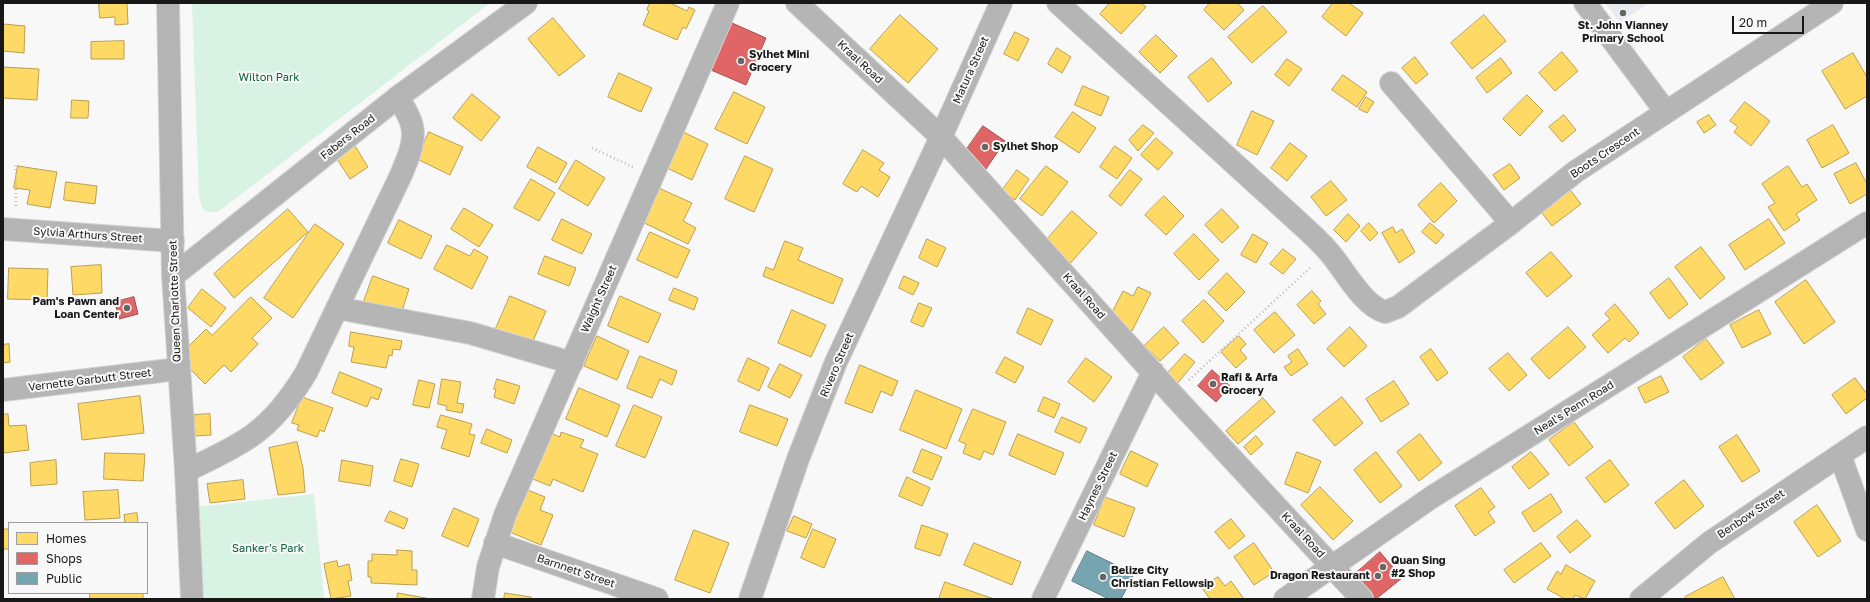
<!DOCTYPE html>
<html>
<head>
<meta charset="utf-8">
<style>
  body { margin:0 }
  #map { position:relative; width:1870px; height:602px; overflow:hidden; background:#f8f8f9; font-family:"Golos Text",sans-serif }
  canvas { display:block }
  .frame { position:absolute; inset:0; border:4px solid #181818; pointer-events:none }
  .legend { position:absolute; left:8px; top:522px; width:140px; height:72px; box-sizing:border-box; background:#f8f8f9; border:1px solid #9e9e9f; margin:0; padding:5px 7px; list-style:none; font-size:12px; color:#181818 }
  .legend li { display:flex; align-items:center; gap:8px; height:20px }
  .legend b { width:20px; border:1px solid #9e9e9f }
  .scale { position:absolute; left:1732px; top:16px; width:72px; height:18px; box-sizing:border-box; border:2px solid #181818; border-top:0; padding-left:5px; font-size:12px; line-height:14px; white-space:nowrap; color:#181818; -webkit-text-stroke:3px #f8f8f9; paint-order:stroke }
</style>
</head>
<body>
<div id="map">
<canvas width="1870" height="602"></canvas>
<div class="frame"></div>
<ul class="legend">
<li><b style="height:11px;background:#ffd966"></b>Homes</li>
<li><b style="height:11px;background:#e06666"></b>Shops</li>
<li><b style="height:11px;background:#76a5af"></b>Public</li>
</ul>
<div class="scale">20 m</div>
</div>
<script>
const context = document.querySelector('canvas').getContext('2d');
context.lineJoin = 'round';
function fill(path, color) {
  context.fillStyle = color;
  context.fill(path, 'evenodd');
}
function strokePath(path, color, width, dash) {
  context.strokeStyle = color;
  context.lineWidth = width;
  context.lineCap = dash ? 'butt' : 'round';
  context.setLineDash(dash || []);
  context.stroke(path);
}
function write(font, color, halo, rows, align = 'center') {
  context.font = font + ' "Golos Text",sans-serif';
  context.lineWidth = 4;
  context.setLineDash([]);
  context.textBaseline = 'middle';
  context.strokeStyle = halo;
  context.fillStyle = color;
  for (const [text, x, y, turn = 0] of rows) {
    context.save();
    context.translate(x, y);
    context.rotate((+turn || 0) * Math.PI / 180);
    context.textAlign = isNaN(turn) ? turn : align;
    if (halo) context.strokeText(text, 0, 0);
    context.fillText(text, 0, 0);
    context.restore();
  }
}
const built = new Path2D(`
  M1605,3h44l-29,19z`);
const green = new Path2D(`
  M192,3h298l-272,209h-10l-6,-4 -3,-12z
  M314,494l10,105h-121l-6,-92z`);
const homes = new Path2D(`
  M99,3h28l1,21 -13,1v-8l-15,1z
  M650,3h20l17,8 2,-4 6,3 -9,19 -3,-2 -6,13 -34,-15 6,-14 -2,-1z
  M1110,3h31l5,4 -25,27 -21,-20z
  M1210,3h27l7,7 -20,20 -20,-20z
  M1333,3h16l14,10 -17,23 -24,-19z
  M1263,6l24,26 -35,31 -24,-26z
  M900,15l38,34 -30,34 -38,-34z
  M1484,15l22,26 -34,28 -21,-26z
  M553,18l32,38 -26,20 -31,-37z
  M3,24l22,2 -1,27 -21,-2z
  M1015,32l14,7 -11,22 -14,-7z
  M1156,35l21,21 -17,17 -21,-21z
  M124,41v18h-33v-17z
  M1057,48l14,9 -9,16 -14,-9z
  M1562,52l16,19 -23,20 -16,-18z
  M1853,53l14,24v19l-22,13 -23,-38z
  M1415,57l13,17 -12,10 -14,-16z
  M1212,58l20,25 -24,19 -20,-25z
  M1501,58l11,15 -25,20 -11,-15z
  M1287,59l15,10 -13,17 -14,-11z
  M3,67l36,2 -2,31 -34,-2z
  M619,73l33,15 -11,24 -33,-15z
  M1343,75l24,17 -10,15 -25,-17z
  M1083,86l26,11 -8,19 -26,-11z
  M734,92l31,15 -18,37 -32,-15z
  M472,94l28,23 -19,24 -28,-23z
  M1527,95l16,16 -23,25 -17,-17z
  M1366,97l8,5 -7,11 -8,-4z
  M72,100l17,1 -1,17h-17z
  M1745,102l25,19 -19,25 -17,-14 4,-5 -8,-6z
  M1252,111l22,10 -17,34 -20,-10z
  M1073,112l23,16 -17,25 -24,-16z
  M1564,115l12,15 -14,12 -13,-15z
  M1709,115l7,10 -12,8 -7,-11z
  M1143,125l11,8 -16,18 -9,-11z
  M1833,125l16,28 -27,15 -15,-28z
  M681,131l27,13 -16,36 -27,-13z
  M429,132l34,15 -13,28 -33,-16z
  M1156,138l17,15 -15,17 -17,-15z
  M1290,143l17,13 -20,25 -16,-13z
  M355,146l13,21 -18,12 -13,-20z
  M1115,146l17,12 -15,21 -17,-12z
  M538,147l29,16 -11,20 -29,-16z
  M863,150l21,13 -5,7 11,7 -12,20 -17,-11 -4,6 -14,-8z
  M745,156l28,13 -19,43 -29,-13z
  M576,160l29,18 -17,28 -29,-17z
  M1856,163l11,21v10l-17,10 -16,-30z
  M1510,164l10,14 -16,12 -11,-15z
  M18,166l39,6 -7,36 -23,-4 3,-14 -16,-2z
  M1046,166l22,16 -26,34 -22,-17z
  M1788,166l14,21 5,-3 10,16 -21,14 4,6 -16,11 -16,-24 7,-4 -13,-19z
  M1017,170l12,9 -14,21 -13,-9z
  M1130,170l12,9 -21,27 -12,-10z
  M531,179l24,14 -16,28 -25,-13z
  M1331,181l16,19 -21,16 -15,-19z
  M66,182l31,4 -2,18 -31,-4z
  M1441,183l16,18 -23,22 -16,-18z
  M652,185l40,18 -9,18 13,7 -8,16 -52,-25z
  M1568,187l13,17 -29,22 -13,-17z
  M1164,196l20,20 -18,19 -21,-20z
  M464,208l29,17 -14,22 -28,-18z
  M288,209l20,23 -74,66 -20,-24z
  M1222,209l17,18 -17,16 -17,-18z
  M1072,211l25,22 -30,34 -25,-22z
  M1348,214l12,12 -14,16 -12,-12z
  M562,219l30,15 -10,20 -30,-14z
  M1769,219l16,24 -40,27 -16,-25z
  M399,220l33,16 -11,23 -33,-16z
  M1369,223l9,10 -8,8 -9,-10z
  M1430,223l14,12 -8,9 -14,-12z
  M315,224l29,20 -51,74 -29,-20z
  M1393,227l3,6 6,-4 13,23 -16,11 -17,-30z
  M650,232l40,18 -13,28 -40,-18z
  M1194,234l25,26 -20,20 -25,-26z
  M1253,234l15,9 -12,20 -15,-8z
  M927,239l19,9 -9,19 -18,-9z
  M785,241l18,7 -5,12 45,19 -10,25 -70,-28 3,-9 7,3z
  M447,245l23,11 4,-7 14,8 -16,32 -38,-20z
  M1701,247l24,31 -25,21 -25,-32z
  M1283,249l13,10 -13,15 -13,-10z
  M1551,252l21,24 -25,21 -21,-24z
  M545,256l31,12 -7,18 -31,-12z
  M101,265l1,28 -29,2 -2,-28z
  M9,268l39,1 -1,31 -39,-1z
  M1227,273l18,19 -19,19 -18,-18z
  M373,276l36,13 -9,28 -37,-13z
  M904,276l15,7 -6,12 -14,-7z
  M1669,278l19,26 -19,15 -19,-26z
  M1806,280l29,42 -31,22 -29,-42z
  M1138,287l13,6 -19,38 -24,-11 15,-29 10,5z
  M674,288l24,10 -4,12 -25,-10z
  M202,289l24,19 -15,19 -23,-19z
  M1312,291l9,10 -3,3 8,10 -12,10 -17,-19z
  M510,296l36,15 -16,37 -36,-15z
  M620,296l41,18 -13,29 -40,-17z
  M251,297l21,21 -20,20 6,6 -27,28 -7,-7 -19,19 -27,-27 28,-28 6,6z
  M1204,300l20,21 -21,22 -21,-22z
  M919,303l13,5 -9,19 -12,-5z
  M1615,304l24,29 -10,9 -4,-4 -17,15 -16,-18 18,-16 -5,-5z
  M1028,308l25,12 -12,25 -24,-12z
  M792,310l34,15 -15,32 -33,-14z
  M1759,310l12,24 -29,14 -12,-23z
  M1275,312l20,23 -21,18 -20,-23z
  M1164,327l15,16 -19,18 -16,-15z
  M1350,327l17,19 -23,21 -17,-18z
  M1568,327l18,20 -37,32 -18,-20z
  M351,332l51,9 -2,9 -7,-1 -1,7 -3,-1 -3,13 -35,-6 3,-15 -5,-1z
  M597,336l32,15 -12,29 -33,-14z
  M1239,336l7,8 -6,6 7,8 -11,10 -15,-16z
  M1706,339l18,24 -23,17 -18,-23z
  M9,344l1,18 -7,1v-18z
  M1298,349l10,15 -17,12 -7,-9 8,-5 -4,-6z
  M1431,349l17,24 -11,8 -17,-24z
  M1508,353l19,22 -18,16 -20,-22z
  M1185,354l10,8 -19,23 -10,-10z
  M640,356l37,15 -5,14 -12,-6 -8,19 -25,-10z
  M1005,357l19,10 -9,16 -19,-10z
  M748,358l21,10 -10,23 -21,-10z
  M1086,358l26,19 -18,25 -26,-20z
  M780,364l22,11 -12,23 -22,-11z
  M860,365l38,16 -6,15 -11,-5 -9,22 -27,-10z
  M340,372l42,17 -4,11 -7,-3 -4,10 -35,-14z
  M1661,376l8,16 -24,11 -7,-15z
  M1855,378l12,16v4l-21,16 -14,-19z
  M442,379l19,3 -4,21 7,1 -2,9 -16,-3 1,-4 -9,-2z
  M497,379l23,7 -6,18 -20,-7 2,-8h-2z
  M419,380l16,4 -6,24 -16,-3z
  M1394,381l15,23 -28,18 -15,-23z
  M579,388l41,17 -13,32 -41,-18z
  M916,390l46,19 -16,40 -46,-19z
  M140,396l4,37 -62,7 -4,-36z
  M302,397l31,11 -9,24 -4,-2 -3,7 -20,-7 2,-5 -7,-2z
  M1044,397l16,7 -6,14 -16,-7z
  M1342,397l21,26 -28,23 -22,-26z
  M1263,398l12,14 -37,32 -12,-13z
  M634,405l28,12 -17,41 -29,-12z
  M750,405l38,14 -11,27 -37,-14z
  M973,409l33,13 -13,33 -9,-4 -4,9 -17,-7 3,-9 -7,-3z
  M8,414l1,12 17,-1 3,25 -26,3v-38z
  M210,414l1,21 -16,1 -1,-21z
  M441,415l31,9 -3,10 6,1 -6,22 -28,-9 6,-18 -10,-3z
  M1062,417l25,11 -7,15 -25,-11z
  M1574,422l19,25 -24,19 -20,-26z
  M487,429l25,11 -5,13 -26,-10z
  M546,431l14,6 1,-5 23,8 -4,7 18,7 -15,38 -30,-13 -3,7 -22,-9z
  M1018,434l46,19 -9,22 -46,-20z
  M1420,434l22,29 -23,18 -22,-29z
  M1737,435l23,36 -18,11 -23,-35z
  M1256,436l7,8 -12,11 -7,-8z
  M297,442l6,26 2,24 -27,3 -9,-47z
  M922,449l20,8 -10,23 -19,-8z
  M1131,451l27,13 -11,23 -27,-13z
  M1297,452l24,9 -13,32 -23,-9z
  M1376,452l26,34 -22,17 -26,-33z
  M1531,452l18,22 -20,15 -17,-22z
  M105,453l40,1 -2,27 -39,-2z
  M401,459l18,5 -7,23 -18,-6z
  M56,460l1,24 -26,2 -1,-23z
  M342,460l31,6 -3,20 -31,-5z
  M1610,460l19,25 -24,18 -19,-25z
  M907,477l23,11 -8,18 -23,-10z
  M243,480l2,19 -35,4 -3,-19z
  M1684,480l20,26 -29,23 -20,-26z
  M1320,487l33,34 -20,19 -32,-35z
  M523,488l22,9 -5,13 13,5 -12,30 -36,-15z
  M1481,488l14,19 -7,5 7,10 -20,14 -20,-30z
  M118,490l2,28 -35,2 -2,-28z
  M1551,494l11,18 -28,20 -12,-19z
  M1105,497l30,11 -11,29 -30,-12z
  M1817,505l24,36 -23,16 -24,-35z
  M454,508l25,11 -11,28 -26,-11z
  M390,511l18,8 -4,10 -19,-8z
  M137,513l1,10h-13l-1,-8z
  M794,516l18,8 -6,14 -19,-7z
  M1231,519l14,17 -16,13 -14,-17z
  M1577,520l14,16 -21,17 -13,-16z
  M922,525l26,9 -8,22 -25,-8z
  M3,529h6v20h-6z
  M813,529l23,10 -12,29 -23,-10z
  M694,530l35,13 -19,50 -35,-13z
  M974,543l47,19 -9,23 -48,-20z
  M1254,543l20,29 -20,13 -20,-28z
  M1541,543l10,13 -37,27 -10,-13z
  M397,550l15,1v19h5v15l-46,-2v-6h-3v-16h4v-7l25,1z
  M337,561l1,6 11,-3 3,16 -4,1 3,15 -20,3 -7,-35z
  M1566,565l29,16 -10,18 -10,-4 -2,4h-8l-18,-10 10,-18 4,3z
  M1218,577l7,9 6,-5 13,18h-34l-8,-11z
  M1723,577l12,22h-50v-2z
  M945,582l49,17h-55z
  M90,593h53v6h-53z
  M398,593l33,6h-34z
  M505,593l26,4v2h-27z`);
const shops = new Path2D(`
  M732,23l34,15 -20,47 -35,-15z
  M983,126l22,15 -19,28 -22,-16z
  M134,297l4,17 -19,5 -4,-17z
  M1212,370l18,16 -14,16 -18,-16z
  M1380,552l22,26 -26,21 -21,-25z`);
const public = new Path2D(`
  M1087,551l47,23 -13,25h-12l-37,-18z`);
const path = new Path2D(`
  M592,148l41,19
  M16,165v42
  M1189,380l123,-114`);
const street = new Path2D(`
  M797,3l144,134 232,258 189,204
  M1058,3l235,214c12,11 25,22 36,35 15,17 33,53 56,60l13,-5 113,-84 64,-51 257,-169
  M1585,3l81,109
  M1391,83l120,140
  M3,229l170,12
  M337,308l133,25 102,30
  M3,390l175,-21
  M1840,455l27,75
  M186,471c22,-11 48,-22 68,-37 22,-16 38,-38 52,-61l95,-198c6,-15 15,-33 11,-49 -2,-10 -9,-20 -14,-29
  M495,543l162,56
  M483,599l5,-32 17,-52 223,-512
  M750,599l48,-140 38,-97 105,-225 60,-134
  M1043,599l110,-227
  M1641,599l68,-56 158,-106`);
const secondary = new Path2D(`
  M168,3l5,273 13,195 6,128
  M173,276l225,-179 128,-94
  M1285,599l147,-102 435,-274`);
const markers = [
  [1623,13,4,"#666667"],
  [741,61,4,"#666667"],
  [985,147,4,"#666667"],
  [127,308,4,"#666667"],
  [1213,384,4,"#666667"],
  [1383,567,4,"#666667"],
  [1378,576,4,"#666667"],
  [1103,577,4,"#666667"]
];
const poiNames = [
  ["St. John Vianney",1623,26,"center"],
  ["Primary School",1623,39,"center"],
  ["Sylhet Mini",749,55],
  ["Grocery",749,68],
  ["Sylhet Shop",993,147],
  ["Pam's Pawn and",119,302,"right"],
  ["Loan Center",119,315,"right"],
  ["Rafi & Arfa",1221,378],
  ["Grocery",1221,391],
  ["Quan Sing",1391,561],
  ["#2 Shop",1391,574],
  ["Belize City",1111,571],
  ["Christian Fellowsip",1111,584],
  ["Dragon Restaurant",1370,576,"right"]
];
const streetNames = [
  ["Kraal Road",860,62,43],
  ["Matura Street",971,70,-66],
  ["Fabers Road",348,137,-38],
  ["Boots Crescent",1605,153,-34],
  ["Sylvia Arthurs Street",88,235,4],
  ["Kraal Road",1084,296,48],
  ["Waight Street",599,299,-66],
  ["Queen Charlotte Street",175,301,-92],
  ["Rivero Street",837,365,-67],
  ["Vernette Garbutt Street",90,380,-7],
  ["Neal's Penn Road",1574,408,-32],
  ["Haynes Street",1098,486,-64],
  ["Benbow Street",1751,514,-34],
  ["Kraal Road",1303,535,47],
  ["Barnnett Street",576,571,19]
];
const parkNames = [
  ["Wilton Park",269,78],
  ["Sanker's Park",268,549]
];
fill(built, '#e9eaef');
fill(green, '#d8f2e3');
fill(homes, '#ffd966');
strokePath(homes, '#ba9f4f', 1);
fill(shops, '#e06666');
strokePath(shops, '#a44f4f', 1);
fill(public, '#76a5af');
strokePath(public, '#5a7b82', 1);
strokePath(street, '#d4d4d5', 24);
strokePath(secondary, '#d4d4d5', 24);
strokePath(path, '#bababb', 2.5, [1, 3]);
strokePath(street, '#b5b5b5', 22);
strokePath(secondary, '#b4b4b4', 22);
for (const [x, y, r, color] of markers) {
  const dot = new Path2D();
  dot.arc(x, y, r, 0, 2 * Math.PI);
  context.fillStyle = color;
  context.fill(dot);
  strokePath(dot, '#f8f8f9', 1.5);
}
write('bold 11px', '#181818', '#f8f8f9', poiNames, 'left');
write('11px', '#181818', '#f8f8f9', streetNames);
write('11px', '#0f613d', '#f8f8f9', parkNames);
</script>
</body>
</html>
